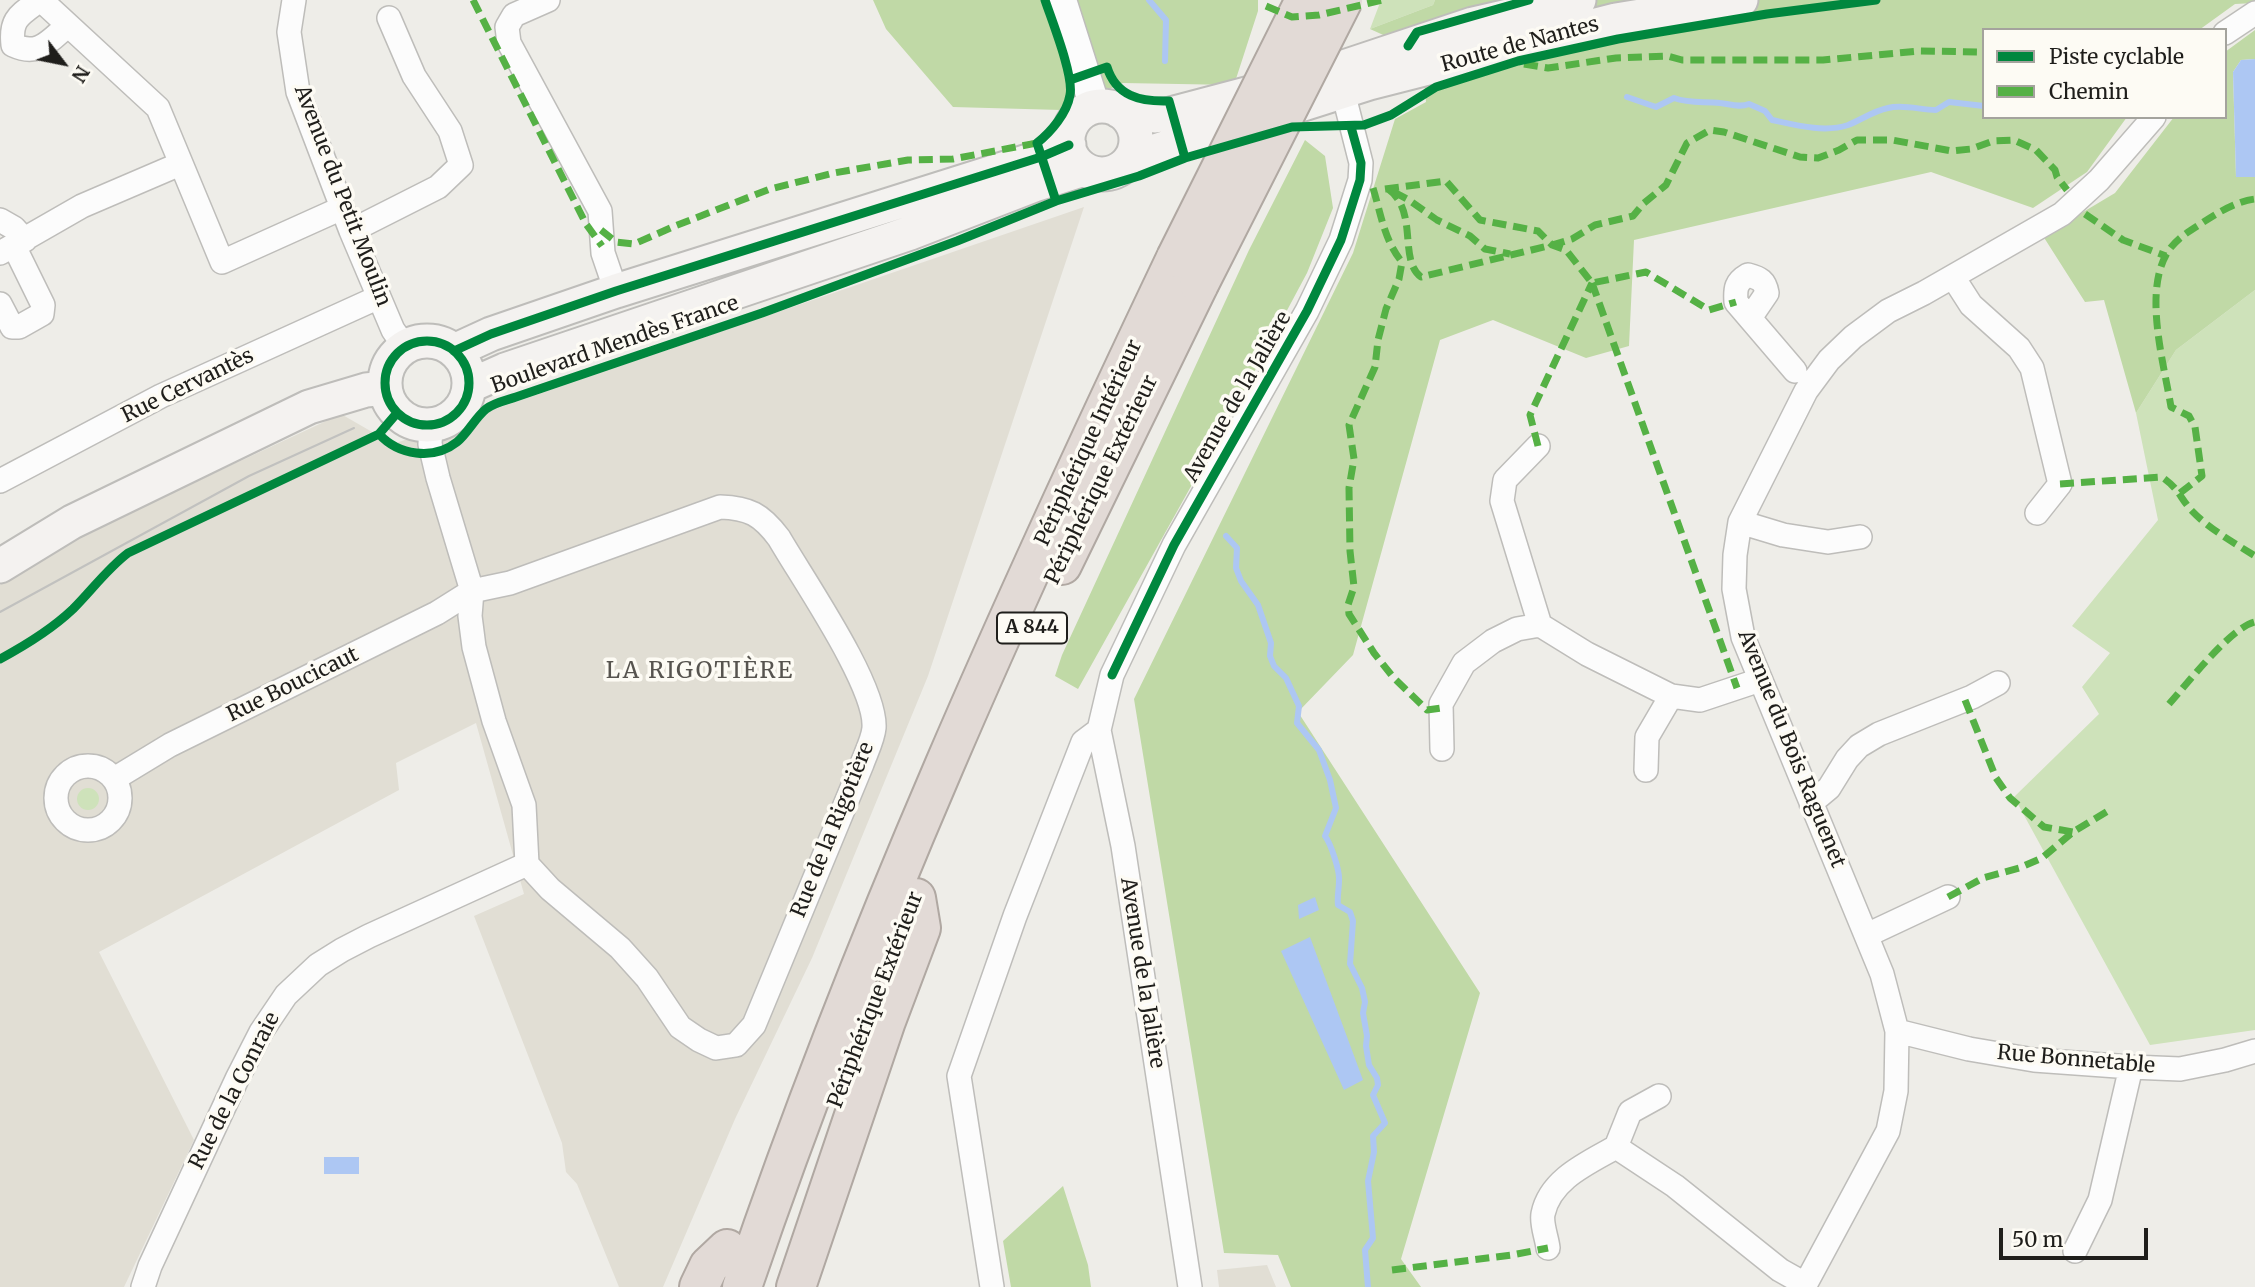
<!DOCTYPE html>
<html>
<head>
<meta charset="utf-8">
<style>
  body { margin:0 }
  #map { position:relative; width:2255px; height:1287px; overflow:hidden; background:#eeede8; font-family:Merriweather,serif }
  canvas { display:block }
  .legend { position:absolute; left:1982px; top:28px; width:245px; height:91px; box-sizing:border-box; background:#fdfbf4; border:2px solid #a4a39d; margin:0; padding:9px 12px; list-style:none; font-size:21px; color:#1f1e1b }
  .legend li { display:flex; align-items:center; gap:14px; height:35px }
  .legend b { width:35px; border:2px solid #a4a39d }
  .north { position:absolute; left:28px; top:28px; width:70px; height:70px; -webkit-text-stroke:5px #fdfbf4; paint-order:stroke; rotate:122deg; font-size:19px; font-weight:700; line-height:28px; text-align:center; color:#1f1e1b }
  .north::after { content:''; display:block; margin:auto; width:24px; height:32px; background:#1f1e1b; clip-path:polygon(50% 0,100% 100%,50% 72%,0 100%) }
  .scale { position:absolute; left:1999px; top:1228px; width:149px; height:32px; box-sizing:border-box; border:4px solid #1f1e1b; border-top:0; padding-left:9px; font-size:21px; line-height:24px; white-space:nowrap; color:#1f1e1b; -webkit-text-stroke:5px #fdfbf4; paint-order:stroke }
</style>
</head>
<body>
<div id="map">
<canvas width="2255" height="1287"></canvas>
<ul class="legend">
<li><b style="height:9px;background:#00873e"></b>Piste cyclable</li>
<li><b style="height:9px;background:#55b145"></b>Chemin</li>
</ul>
<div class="north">N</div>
<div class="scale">50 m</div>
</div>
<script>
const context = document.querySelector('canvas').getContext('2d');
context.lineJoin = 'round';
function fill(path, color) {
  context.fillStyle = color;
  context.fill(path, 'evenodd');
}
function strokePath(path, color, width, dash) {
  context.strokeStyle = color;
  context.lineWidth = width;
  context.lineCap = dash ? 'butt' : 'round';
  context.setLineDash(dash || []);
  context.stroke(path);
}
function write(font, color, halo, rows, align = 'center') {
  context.font = font + ' Merriweather,serif';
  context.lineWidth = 7;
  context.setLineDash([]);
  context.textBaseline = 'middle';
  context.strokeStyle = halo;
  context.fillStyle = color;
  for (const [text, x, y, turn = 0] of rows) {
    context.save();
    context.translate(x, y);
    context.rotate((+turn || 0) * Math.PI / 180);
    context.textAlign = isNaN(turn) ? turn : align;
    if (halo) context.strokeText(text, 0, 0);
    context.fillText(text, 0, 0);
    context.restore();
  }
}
const built = new Path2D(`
  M1084,207l-156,469 -116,282 -77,161 -72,168h-44l-42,-103 -11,-12 -4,-29 -88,-227 50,-22 -48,-171 -80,40 3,27 -300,162 95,188 -70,147h-124v-702l84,-51 257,-120 52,30z
  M1267,1265l9,22h-57l-2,-17z`);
const green = new Path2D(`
  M1381,0h54l-2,5 -63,24z
  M2255,290v740l-105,15 -136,-248 85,-83 -17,-27 28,-34 -38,-27 86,-106 -22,-107 40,-63z
  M77 799a11 11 0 1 1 22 0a11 11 0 1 1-22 0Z`);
const forest = new Path2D(`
  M873,0h385v11l-24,74 -111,-2 -62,27 -108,-3 -67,-78z
  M1435,0h820v3l-20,1 -36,26h-215v87h143l-40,55 -54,36 -102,-36 -297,68 -5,106 -43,12 -93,-38 -53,20 -87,315 -55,57 182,281 -79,266 20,28h-130l-13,-32 -54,-2 -90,-554 219,-446 42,-134 31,-17 -5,-50 -51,-23 63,-24z
  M2255,30v29l-14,1 -8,12 3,105h19v113l-79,60 -40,63 -32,-113 -19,2 -42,-66 72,-43 59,-76h51v-65z
  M1305,140l20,16 8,52 -26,65 -69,129 -160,287 -23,-13 7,-21 187,-405z
  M1063,1186l25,79 3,22h-80l-8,-46z`);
const water = new Path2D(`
  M2255,59v118h-19l-3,-105 8,-12z
  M1315,897l4,13 -20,9 -1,-14z
  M1310,937l53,143 -19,10 -63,-139z
  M324,1157h35v17h-35z`);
const stream = new Path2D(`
  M1149,0l17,20 -1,41
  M1627,97l29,10 18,-9c16,6 30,3 46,5 10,1 19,5 29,1l16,7 7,9c23,5 53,13 76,5 13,-5 25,-14 40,-17 15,-4 33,2 48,2l13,-8 35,4
  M1226,536l11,12 -1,20 5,13 17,24 13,38 -1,13 4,10 12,12 13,28 -2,17 22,27 11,30 6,28 -11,28c6,8 15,35 14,45 0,8 -2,15 -1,24l12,7 3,9 -3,43 12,24 3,14 -2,11 4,23 -1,10 3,19 8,13 1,7 -5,10 12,28 -12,13 1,16 -6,29 5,57 -8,12 3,37`);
const minor = new Path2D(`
  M40,0c-20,15 -30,18 -27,45 26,12 36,-4 55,-20
  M41,0l117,108 64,154 120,-54
  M294,0l-5,32 9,60 53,139 42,99 12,17
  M548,0l-34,15 -7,12 2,16 91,168 3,42 13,38
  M2225,33l30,-20
  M0,220l14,8 11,12
  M351,231l87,-44 23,-22 -11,-34 -36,-55 -25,-58
  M0,253l82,-47 98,-42
  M1953,277l18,28 48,43 13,20 28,116 -23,29
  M0,304l12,23h7l23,-13 1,-9 -29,-59
  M1750,318l17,-25c-2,-12 -7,-15 -19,-18 -12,7 -13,13 -12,27l59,69
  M1538,446l-33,34 -3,21 38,124 47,29 84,42 29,4 60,-20
  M0,481l161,-85 218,-99
  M1740,522l43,13 45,7 32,-5
  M1442,749l-1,-45 23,-41 29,-22 24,-12 23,-4
  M56 798a32 32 0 1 1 64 0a32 32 0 1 1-64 0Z
  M1646,770l1,-33 24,-41
  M114,779l56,-34 267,-132 35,-22 38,-8 210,-76c29,1 41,7 59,31 23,40 98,148 95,190 -1,11 -8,25 -12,36l-108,261 -18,20 -20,3 -17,-8 -19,-13 -33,-49 -27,-30 -70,-59 -23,-25 -3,-59 -30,-84 -20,-74 -4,-31 2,-25 -34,-113 -8,-34 1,-19
  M1811,803l18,-15 18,-29 12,-13 20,-12 93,-37 26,-14
  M1867,935l81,-38
  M1897,1031l72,18 65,11 97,7 49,2 45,-9 30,-9
  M1616,1147l14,-35 29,-16
  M1548,1248c-1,-10 -7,-24 -5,-34 7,-35 45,-51 73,-67l59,39 105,84 25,14
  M2075,1251l25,-51 31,-133
  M143,1287l7,-21 87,-187 24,-47 25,-37 32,-30 24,-15 27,-14 158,-72
  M992,1287l-33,-211 56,-160 68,-174 16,-12
  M1190,1287l-67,-441 -24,-116 13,-55 62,-130 133,-234 34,-71 19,-60 1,-17 -18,-71
  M1804,1287l84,-156 8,-40 1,-60 -15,-57 -139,-337 -9,-48 1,-34 5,-33 66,-131 23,-31 24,-23 35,-26 36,-18 138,-79 37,-34 55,-63`);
const tertiary = new Path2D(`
  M1061,0l34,107`);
const secondary = new Path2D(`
  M1326,73l147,-49 106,-24
  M1068 140a34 34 0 1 1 68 0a34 34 0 1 1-68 0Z
  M1119,111l36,5 16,-2 106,-28
  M1130,159l239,-76 247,-63 125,-20
  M385 383a42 42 0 1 1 84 0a42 42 0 1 1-84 0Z
  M454,351l37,-17 125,-43 425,-134 28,-12
  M469,386l36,-16 405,-137 124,-48 50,-16
  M0,566l72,-44 237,-115 57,-17 19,-2`);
const motorway = new Path2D(`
  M1062,565l137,-281
  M699,1287l10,-21 18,-17
  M742,1287c120,-353 274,-693 434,-1029
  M796,1287l90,-266 35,-93 -5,-30`);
const tram = new Path2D(`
  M0,612l249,-136 105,-48`);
const motorwayBridge = new Path2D(`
  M1176,258l129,-258
  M1199,284l144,-284`);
const quiet = new Path2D(`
  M473,0l113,224 16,22
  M1266,6l26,11 27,-2 64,-15
  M1524,64l24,4 68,-10 52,-2 14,4h141l97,-9 64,1
  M1373,188c8,26 11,52 29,74l-3,17 -13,30 -8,31 -3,27 -26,58 5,34 -5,29 1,63 4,36 -6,18 1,9 25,39 19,24 34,33 14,-2
  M1385,189l61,-8 34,39 58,11 14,14 14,5 26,33 54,-11 63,38 27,-8
  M1388,189c31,22 10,71 33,88l131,-32 20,-6 23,-14 38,-9 11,-13 22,-18 21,-42 23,-13 14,2 76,25 18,1 21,-8 18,-10h35l60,11 19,-2 22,-8 21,-1 22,10 19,20 2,7 10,13
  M1394,192l15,8 28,20 33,16 15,13 25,5
  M2085,214l38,26 43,16
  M601,230l15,12 18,2 41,-18 95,-37 64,-16 74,-13 45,-1 84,-16
  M1592,283l145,405
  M1538,446l-8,-31 62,-132
  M2060,484l102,-7c17,12 17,19 29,33 18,19 42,32 64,46
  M2180,493l22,-17 -7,-49 -6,-11 -18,-9c-7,-43 -27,-112 -5,-152 8,-15 22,-23 36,-32 15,-10 35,-22 53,-24
  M1965,700l31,78 14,20 34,29 29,5
  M2169,704c19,-21 61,-76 86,-82
  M1948,897l35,-19 36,-10 23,-10 31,-26 38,-23
  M1392,1270l120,-15 36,-7`);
const cycleway = new Path2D(`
  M1045,0c7,21 29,76 25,95 -3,18 -19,37 -33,48l19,58
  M1408,46l9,-14 112,-32
  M1070,80l37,-13c9,29 33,35 62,34l16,57
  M385 383a42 42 0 1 1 84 0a42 42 0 1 1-84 0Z
  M454,351l37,-17 125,-43 425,-134 28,-12
  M379,434c19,21 54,27 78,8 11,-9 18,-24 29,-33 7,-6 21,-9 30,-12l246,-84 195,-72 99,-40 83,-25 46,-18 107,-31 72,-2 27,-10 45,-28 82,-26 100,-22 149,-25 109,-14
  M0,659c26,-14 52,-30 73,-50 19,-19 34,-40 55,-56l251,-119 18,-21
  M1112,675l62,-130 133,-234 34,-71 19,-60 1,-17 -10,-36`);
const shields = [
  [1032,628,70]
];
const shieldNames = [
  ["A 844",1032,628]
];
const streetNames = [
  ["Route de Nantes",1520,45,-15],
  ["Avenue du Petit Moulin",342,196,69],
  ["Boulevard Mendès France",615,345,-19],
  ["Rue Cervantès",188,386,-26],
  ["Avenue de la Jalière",1238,397,-60],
  ["Périphérique Intérieur",1089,443,-65],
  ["Périphérique Extérieur",1102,480,-64],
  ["Rue Boucicaut",293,685,-26],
  ["Avenue du Bois Raguenet",1791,749,68],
  ["Rue de la Rigotière",833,830,-68],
  ["Avenue de la Jalière",1142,973,81],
  ["Périphérique Extérieur",876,1000,-69],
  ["Rue Bonnetable",2076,1060,5],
  ["Rue de la Conraie",235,1091,-63]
];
const neighbourhoodNames = [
  ["LA RIGOTIÈRE",700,671]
];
fill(built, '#e1ded4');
fill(green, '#cee2ba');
fill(forest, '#c0d9a6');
fill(water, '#adc7f3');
strokePath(stream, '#adc7f3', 6);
strokePath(minor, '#bebdba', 26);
strokePath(tertiary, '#bebdba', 33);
strokePath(secondary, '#bebdba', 37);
strokePath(motorway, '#b0a8a2', 42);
strokePath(minor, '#fcfcfc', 23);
strokePath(tertiary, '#fcfcfc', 30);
strokePath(secondary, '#f4f2f0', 33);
strokePath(motorway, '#e2dad6', 38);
strokePath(tram, '#c1c1bf', 2);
strokePath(motorwayBridge, '#b0a8a2', 42, []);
strokePath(motorwayBridge, '#e2dad6', 38);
strokePath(quiet, '#55b145', 7, [14, 7]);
strokePath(cycleway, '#00873e', 9);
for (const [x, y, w] of shields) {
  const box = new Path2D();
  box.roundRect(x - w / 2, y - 15.5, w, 31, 5);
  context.fillStyle = '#fdfbf4';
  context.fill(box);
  strokePath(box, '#1f1e1b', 2);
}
write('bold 19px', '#1f1e1b', null, shieldNames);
write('21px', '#1f1e1b', '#fdfbf4', streetNames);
context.letterSpacing = '2px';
write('23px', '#57544f', '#fdfbf4', neighbourhoodNames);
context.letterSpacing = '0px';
</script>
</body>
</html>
